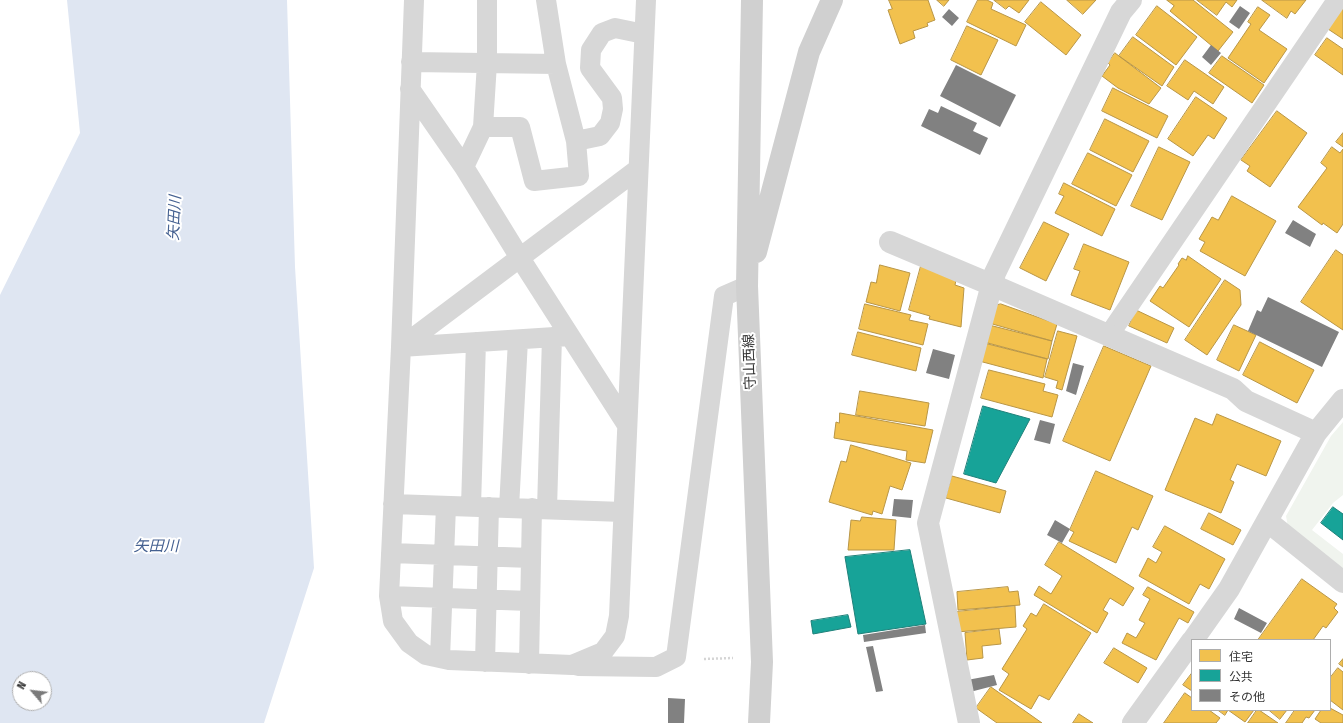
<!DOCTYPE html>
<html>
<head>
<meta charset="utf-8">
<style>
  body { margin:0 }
  #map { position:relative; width:1343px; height:723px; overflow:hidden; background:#fff; font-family:"Fira Sans Condensed","Noto Sans JP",sans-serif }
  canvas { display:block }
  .legend { position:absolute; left:1191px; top:639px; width:140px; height:72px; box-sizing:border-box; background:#fff; border:1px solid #adadad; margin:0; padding:5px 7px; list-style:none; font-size:12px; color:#333 }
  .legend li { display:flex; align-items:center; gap:8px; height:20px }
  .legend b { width:20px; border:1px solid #adadad }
  .north { position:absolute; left:12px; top:671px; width:40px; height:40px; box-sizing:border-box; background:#fff; border:1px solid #adadad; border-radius:50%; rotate:298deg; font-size:11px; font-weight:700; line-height:16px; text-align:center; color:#333 }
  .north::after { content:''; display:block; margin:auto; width:14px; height:18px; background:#7a7a7a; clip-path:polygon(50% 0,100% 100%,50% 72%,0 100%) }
</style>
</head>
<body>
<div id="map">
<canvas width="1343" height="723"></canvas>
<ul class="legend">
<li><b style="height:11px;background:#f2c14e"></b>住宅</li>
<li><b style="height:11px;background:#17a398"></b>公共</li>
<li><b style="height:11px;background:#818181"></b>その他</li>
</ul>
<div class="north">N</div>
</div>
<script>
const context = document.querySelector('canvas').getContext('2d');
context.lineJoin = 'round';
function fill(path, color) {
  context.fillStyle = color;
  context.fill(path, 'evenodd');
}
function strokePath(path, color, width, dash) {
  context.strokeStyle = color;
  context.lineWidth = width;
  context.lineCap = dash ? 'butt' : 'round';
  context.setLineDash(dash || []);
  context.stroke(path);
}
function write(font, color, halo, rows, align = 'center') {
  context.font = font + ' "Fira Sans Condensed","Noto Sans JP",sans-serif';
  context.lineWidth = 4;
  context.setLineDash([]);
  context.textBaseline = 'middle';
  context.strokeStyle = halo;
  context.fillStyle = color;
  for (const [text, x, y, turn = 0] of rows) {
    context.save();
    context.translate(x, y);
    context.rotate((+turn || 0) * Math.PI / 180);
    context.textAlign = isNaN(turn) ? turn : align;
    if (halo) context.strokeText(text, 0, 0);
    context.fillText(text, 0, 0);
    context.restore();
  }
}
const green = new Path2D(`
  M1343,422v73l-10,8 -21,27 31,24v15l-55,-42 -2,-11 45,-80z`);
const water = new Path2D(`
  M67,0h220l8,267 19,301 -50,155h-264v-428l80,-162zM20,679h24v24h-24z`);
const homes = new Path2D(`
  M889,0h39l7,20 -8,3 1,3 -15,5 2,7 -15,6 -12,-34 4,-1z
  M937,0h12l-5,6z
  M978,0h9l6,3 -2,6 35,16 -10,21 -49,-24z
  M994,0h35l-10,13 -10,-7 -3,3z
  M1067,0h29l-13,14z
  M1167,0h26l40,32 -15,19 -48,-40 4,-5z
  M1197,0h40l-5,7 -6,-5 -9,13z
  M1262,0h44l-11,14 -4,-3 -4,7z
  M1041,2l40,33 -15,20 -41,-33z
  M1157,6l40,31 -21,28 -40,-30z
  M1258,7l12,8 -11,15 28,19 -23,34 -36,-25 23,-34 -3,-2z
  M1343,7v32l-15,-10z
  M967,26l31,14 -17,35 -30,-15z
  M1133,37l41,30 -12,19 -43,-30z
  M1327,38l16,11v26l-28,-20z
  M1115,53l46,35 -12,16 -31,-16 -16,-12 8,-11 -2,-2z
  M1222,56l42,29 -12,18 -43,-30z
  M1185,60l39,27 -11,17 -19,-13 -6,9 -21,-14z
  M1113,88l55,28 -11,22 -55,-27z
  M1196,97l31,21 -13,21 -6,-4 -15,21 -25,-17z
  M1277,111l30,22 -37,54 -23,-16 3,-5 -9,-6z
  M1105,119l44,22 -16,31 -43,-22z
  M1343,133v14l-7,-5z
  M1159,147l31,15 -28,58 -31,-14z
  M1332,147l8,6 3,-4v75l-6,9 -14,-10 -1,2 -24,-18 29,-39 -6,-5z
  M1088,153l44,22 -16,31 -44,-22z
  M1064,183l51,26 -13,27 -47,-23 9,-17 -5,-2z
  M1232,196l44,25 -31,55 -45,-25 5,-9 -6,-3 13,-22 6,3z
  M1044,222l25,12 -23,47 -26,-13z
  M1084,244l45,18 -19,48 -39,-15 9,-24 -6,-2z
  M1336,250l7,5v75l-42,-28z
  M1188,256l33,23 -32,48 -39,-26 10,-15 3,2 16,-23 -1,-1 4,-6 4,2z
  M880,265l30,8 -10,38 -34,-9 5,-20 5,1z
  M921,266l35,14 -1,5 9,3 -3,39 -32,-8 1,-3 -21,-6z
  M1225,280l15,10 1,15 -34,50 -22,-15z
  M865,304l46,11 -2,5 19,4 -5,21 -64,-16z
  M1001,304l56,20 -5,17 -63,-18 4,-17z
  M1136,310l38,18 -7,15 -38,-17z
  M989,325l63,16 -4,18 -64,-17z
  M1234,325l22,10 -17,36 -22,-11z
  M1058,331l19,5 -15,54 -6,-2 2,-7 -13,-4z
  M858,332l63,16 -5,23 -64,-16z
  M1260,342l54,28 -17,33 -54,-28z
  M984,343l63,16 -4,19 -64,-17z
  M1104,346l47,20 -41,95 -47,-20z
  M989,370l56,14 -2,7 15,4 -6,22 -71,-19z
  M860,391l69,12 -4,23 -69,-11z
  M840,413l93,17 -8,33 -19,-3 1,-9 -73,-13 2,-16 3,1z
  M1217,414l64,27 -15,35 -29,-12 -7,16 4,2 -13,31 -56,-23 30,-72 17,7z
  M851,445l60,18 -9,27 -12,-4 -8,28 -9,-3 -1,4 -43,-13 12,-41 5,1z
  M1096,471l57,25 -15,34 -6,-3 -16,36 -47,-22 5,-9 -4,-2z
  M952,476l54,15 -6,22 -54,-15z
  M1209,513l32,17 -8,15 -32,-16z
  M862,517l34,3 -2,30h-46l3,-30 9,1z
  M1165,526l60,33 -16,30 -9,-5 -11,20 -50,-28 9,-18 8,5 6,-11 -9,-5z
  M1059,542l75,46 -11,18 -13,-8 -7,12 5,3 -11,20 -63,-38 5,-9 12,8 11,-18 -17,-11z
  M1302,579l35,25 -3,4 4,4 -12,16 -3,-2 -10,14h-55z
  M1008,587l1,5 9,-1 2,14 -62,5 -1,-18z
  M1148,587l46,25 -6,11 -9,-5 -23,42 -34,-17 5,-10 9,5 9,-15 -6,-3 11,-21 -7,-4z
  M1044,604l47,29 -42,67 -10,-5 -8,14 -32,-19 10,-16 -7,-5 25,-40 -4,-3 8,-13 5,3z
  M1015,606l1,21 -59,5 -2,-20z
  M999,629l2,15 -19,2 1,12 -16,2 -2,-27z
  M1114,648l33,20 -9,15 -34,-20z
  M1343,659v8l-4,-3z
  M1338,668l5,4v38l-13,-10v-22z
  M1192,673v18l-9,-6z
  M991,687l51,36h-45l-21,-15z
  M1185,693l7,5v12h17l11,8 -4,5h-52z
  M1330,708l13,7v8h-22l-6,-4 6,-9h9z
  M1218,710h36l-9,12 -17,-12 -3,5z
  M1257,710h2l19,13h-30z
  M1269,710h18l-7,9z
  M1295,710h20l-6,8 -3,-1 -4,6h-16z
  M1079,714l14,9h-20z`);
const public = new Path2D(`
  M983,406l47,13 -34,64 -32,-9z
  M1333,507l10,7v26l-22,-17z
  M910,550l16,74 -68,10 -13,-77z
  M848,615l3,12 -38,7 -2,-13z`);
const building = new Path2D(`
  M1240,6l10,7 -11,16 -10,-7z
  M949,9l10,9 -7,8 -10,-9z
  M1211,45l10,8 -10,12 -9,-8z
  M956,65l60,30 -16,32 -60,-31z
  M941,106l36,17 -4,8 15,7 -8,17 -59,-29 8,-17 9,4z
  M1293,220l23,14 -6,13 -25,-14z
  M1268,297l71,35 -17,35 -74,-36 9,-21 4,2z
  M933,349l22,6 -6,24 -23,-6z
  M1073,363l11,3 -8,29 -10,-4z
  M1040,420l15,4 -5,20 -16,-4z
  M894,499l19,1 -2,18 -19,-2z
  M1055,520l15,9 -8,14 -15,-8z
  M1239,608l28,15 -6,10 -27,-14z
  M925,625l1,8 -62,9 -1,-7z
  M873,646l10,45 -7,1 -10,-45z
  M994,675l3,10 -27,7 -3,-12z
  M668,698l17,1 -1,24h-16z`);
const path = new Path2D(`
  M704,659l29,-1`);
const lane = new Path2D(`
  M414,0l-13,347 -11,229 -1,20 4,25 16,22 17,12 23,5 123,5 31,-13 12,-16 4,-20 27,-616
  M411,62l145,2
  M410,89l54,78 56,91 107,167
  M483,127h37l14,54 45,-5 -3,-35 -20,-77 -10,-64
  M576,141l24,-5 10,-13 3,-14 -1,-11 -22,-30 1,-18 11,-17 13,-5 29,6
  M464,167l19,-40 4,-64v-63
  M1109,335l228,-335
  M570,336l-169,11 237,-178
  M393,504l230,8
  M471,506l5,-164
  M509,508l9,-168
  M547,509l5,-172
  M391,553l140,5
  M389,596l141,5
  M440,658l6,-152
  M485,662l4,-155
  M529,664l3,-156
  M578,666l78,1 20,-10 48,-361 23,-10`);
const street = new Path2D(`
  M890,242l102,43 241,104 13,12 70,32
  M1267,521l76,61
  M1193,640l36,-51 87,-156 27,-33
  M969,723l-41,-200 67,-250 126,-261 10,-12
  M1133,723l59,-82`);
const secondary = new Path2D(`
  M752,0l-5,286 15,376 -3,61
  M756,252l53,-200 23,-52`);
const streetNames = [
  ["守山西線",750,362,-92]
];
const waterNames = [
  ["矢田川",175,218,-87],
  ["矢田川",156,547]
];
fill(green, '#f0f4ee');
fill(water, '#dfe6f2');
fill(homes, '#f2c14e');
strokePath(homes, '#b99646', 1);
fill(public, '#17a398');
strokePath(public, '#1f817a', 1);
fill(building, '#818181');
strokePath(path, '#d5d5d5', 2.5, [2, 2]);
strokePath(lane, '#d7d7d7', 20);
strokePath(street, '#d7d7d7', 22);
strokePath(secondary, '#d0d0d0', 22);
write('14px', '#333', '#fff', streetNames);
write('italic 15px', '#456191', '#fff', waterNames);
</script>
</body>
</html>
